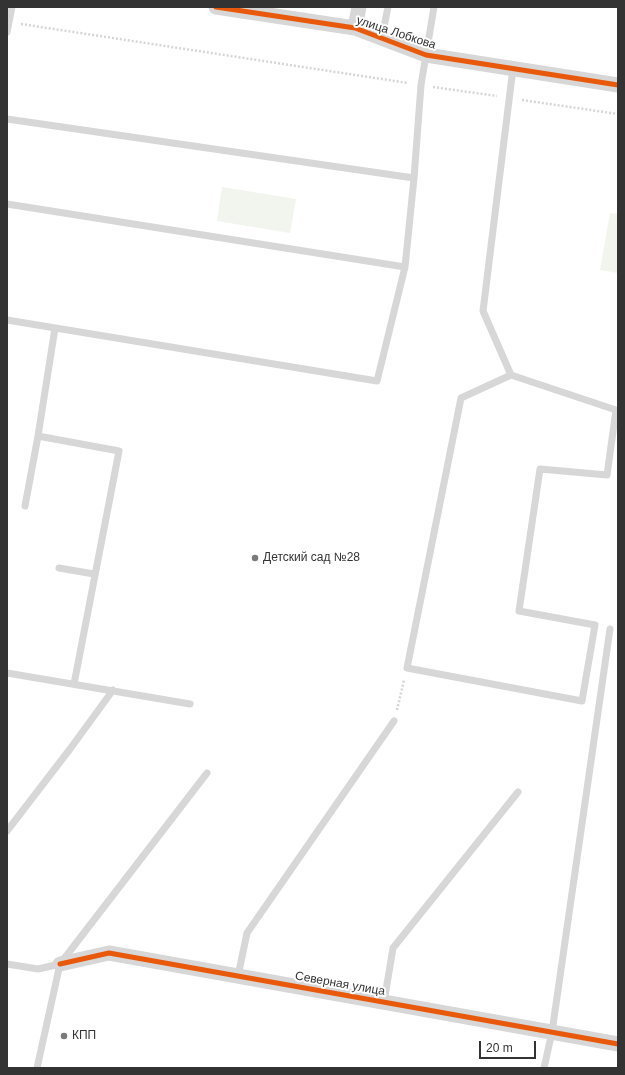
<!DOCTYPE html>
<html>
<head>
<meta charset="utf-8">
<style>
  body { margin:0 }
  #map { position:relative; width:625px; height:1075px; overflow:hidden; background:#fff; font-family:Arial,sans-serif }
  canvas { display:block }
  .frame { position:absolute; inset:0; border:8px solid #333; pointer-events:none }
  .scale { position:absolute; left:479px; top:1041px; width:57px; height:18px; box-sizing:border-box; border:2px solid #333; border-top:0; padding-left:5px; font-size:12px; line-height:14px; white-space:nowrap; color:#333; -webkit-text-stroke:3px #fff; paint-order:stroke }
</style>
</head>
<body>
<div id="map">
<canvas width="625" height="1075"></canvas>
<div class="frame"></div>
<div class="scale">20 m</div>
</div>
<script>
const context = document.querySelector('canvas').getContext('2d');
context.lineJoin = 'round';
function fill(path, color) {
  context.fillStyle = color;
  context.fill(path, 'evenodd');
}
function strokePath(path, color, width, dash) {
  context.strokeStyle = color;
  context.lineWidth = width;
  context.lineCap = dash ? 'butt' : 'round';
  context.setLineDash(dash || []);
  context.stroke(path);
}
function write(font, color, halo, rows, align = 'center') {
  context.font = font + ' Arial,sans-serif';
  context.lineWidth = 4;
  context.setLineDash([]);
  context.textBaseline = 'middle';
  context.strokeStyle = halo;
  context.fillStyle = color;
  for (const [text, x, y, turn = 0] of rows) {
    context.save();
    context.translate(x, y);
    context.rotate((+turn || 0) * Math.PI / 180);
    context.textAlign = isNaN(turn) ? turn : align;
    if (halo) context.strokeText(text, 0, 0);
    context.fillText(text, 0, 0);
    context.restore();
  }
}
const green = new Path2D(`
  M222,187l74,12 -6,34 -73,-12z
  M610,213l8,1v59l-18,-3z`);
const path = new Path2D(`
  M21,24l387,59
  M433,87l64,9
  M522,100l96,14
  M397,710l7,-30`);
const lane = new Path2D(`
  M7,32l5,-25
  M382,37l6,-30
  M7,119l407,59
  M7,204l398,63
  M7,320l370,61 28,-114 9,-89 7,-93 13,-78
  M55,328l-17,108 81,15 -45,233
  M511,375l105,35 -9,65 -67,-6 -21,142 76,14 -13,76 -175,-33 54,-270 50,-23 -28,-64 30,-243
  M25,506l13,-70
  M59,568l35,6
  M7,673l183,31
  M7,831l63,-82 43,-59
  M7,964l31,5 22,-5
  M238,976l9,-43 147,-212
  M384,1002l9,-54 125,-156
  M37,1068l23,-104 147,-191
  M544,1068l8,-36 58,-403`);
const street = new Path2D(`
  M216,7l139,21 71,27 192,30
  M355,28l4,-21
  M60,964l49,-11 509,91`);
const cycleway = new Path2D(`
  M216,7l139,21 71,27 192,30
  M60,964l49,-11 509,91`);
const markers = [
  [255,558,4,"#7a7a7a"],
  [64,1036,4,"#7a7a7a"]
];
const streetNames = [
  ["улица Лобкова",396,33,18],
  ["Северная улица",340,984,10]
];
const poiNames = [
  ["Детский сад №28",263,558],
  ["КПП",72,1036]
];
fill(green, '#f1f5ed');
strokePath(path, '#d6d6d6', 2.5, [2, 2]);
strokePath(lane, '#d7d7d7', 7);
strokePath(street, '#d7d7d7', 15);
strokePath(cycleway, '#e8590c', 5);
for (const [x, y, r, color] of markers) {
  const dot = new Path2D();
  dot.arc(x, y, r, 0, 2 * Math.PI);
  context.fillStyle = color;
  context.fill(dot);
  strokePath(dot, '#fff', 1.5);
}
write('12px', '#333', '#fff', streetNames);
write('12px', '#333', '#fff', poiNames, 'left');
</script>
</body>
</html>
